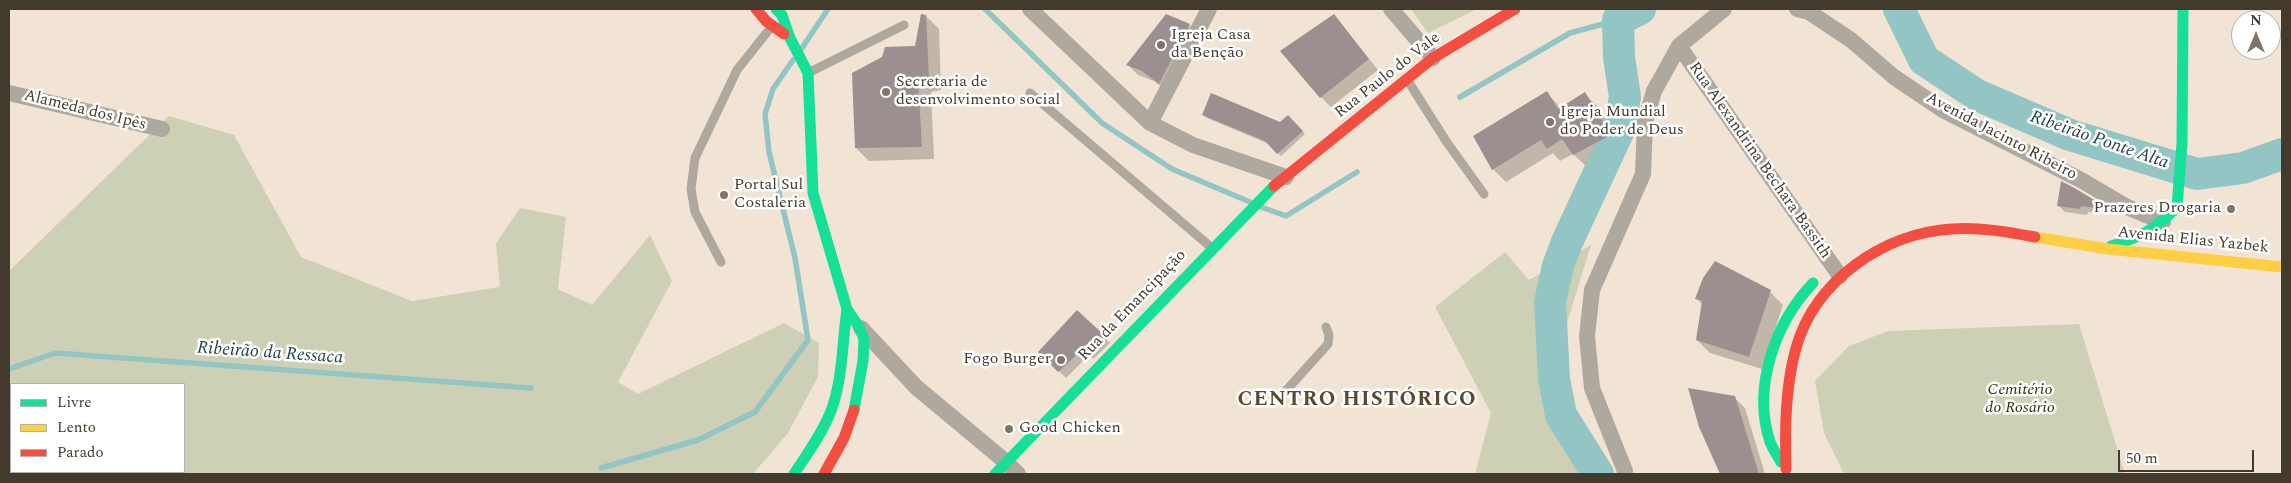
<!DOCTYPE html>
<html>
<head>
<meta charset="utf-8">
<style>
  body { margin:0 }
  #map { position:relative; width:2291px; height:483px; overflow:hidden; background:#f1e4d5; font-family:Spectral,serif }
  canvas { display:block }
  .frame { position:absolute; inset:0; border:10px solid #433a2e; pointer-events:none }
  .legend { position:absolute; left:10px; top:383px; width:175px; height:90px; box-sizing:border-box; background:#fff; border:1px solid #b4b0ab; margin:0; padding:6px 9px; list-style:none; font-size:15px; color:#433a2e }
  .legend li { display:flex; align-items:center; gap:10px; height:25px }
  .legend b { width:25px; border:1px solid #b4b0ab }
  .north { position:absolute; left:2231px; top:10px; width:50px; height:50px; box-sizing:border-box; background:#fff; border:1px solid #b4b0ab; border-radius:50%; rotate:0deg; font-size:14px; font-weight:700; line-height:20px; text-align:center; color:#433a2e }
  .north::after { content:''; display:block; margin:auto; width:18px; height:22px; background:#807668; clip-path:polygon(50% 0,100% 100%,50% 72%,0 100%) }
  .scale { position:absolute; left:2118px; top:450px; width:136px; height:22px; box-sizing:border-box; border:2px solid #433a2e; border-top:0; padding-left:6px; font-size:15px; line-height:18px; white-space:nowrap; color:#433a2e; -webkit-text-stroke:4px #fff; paint-order:stroke }
</style>
</head>
<body>
<div id="map">
<canvas width="2291" height="483"></canvas>
<div class="frame"></div>
<ul class="legend">
<li><b style="height:6px;background:#16e098"></b>Livre</li>
<li><b style="height:6px;background:#ffcf43"></b>Lento</li>
<li><b style="height:6px;background:#f24e42"></b>Parado</li>
</ul>
<div class="north">N</div>
<div class="scale">50 m</div>
</div>
<script>
const context = document.querySelector('canvas').getContext('2d');
context.lineJoin = 'round';
function fill(path, color) {
  context.fillStyle = color;
  context.fill(path, 'evenodd');
}
function strokePath(path, color, width, dash) {
  context.strokeStyle = color;
  context.lineWidth = width;
  context.lineCap = dash ? 'butt' : 'round';
  context.setLineDash(dash || []);
  context.stroke(path);
}
function write(font, color, halo, rows, align = 'center') {
  context.font = font + ' Spectral,serif';
  context.lineWidth = 5;
  context.setLineDash([]);
  context.textBaseline = 'middle';
  context.strokeStyle = halo;
  context.fillStyle = color;
  for (const [text, x, y, turn = 0] of rows) {
    context.save();
    context.translate(x, y);
    context.rotate((+turn || 0) * Math.PI / 180);
    context.textAlign = isNaN(turn) ? turn : align;
    if (halo) context.strokeText(text, 0, 0);
    context.fillText(text, 0, 0);
    context.restore();
  }
}
const green = new Path2D(`
  M1411,9h66l-49,24z
  M169,116l65,19 67,122 111,44 88,-14 -4,-44 24,-35 46,9 -8,72 34,16 58,-70 22,46 -54,101 20,12 146,-71 35,20 -1,34 -30,56 -35,41h-744v-203zM11,384h173v88h-173z
  M1591,245l-27,88 1,73 39,68h-129l16,-61 -56,-106 70,-55 24,28z
  M2079,324l46,150h-279l-3,-2 -19,-39 -9,-52 34,-35 39,-15z`);
const shadow = new Path2D(`
  M926,16l13,13 2,61 -10,2 3,67 -65,2 -13,-13 60,-101z
  M1334,16l44,54 -47,37 -10,-10z
  M1189,25l11,10 -31,58 -15,-12 -16,-6 -10,-10z
  M1547,93l14,15 24,-14 13,13 25,41 -36,19 -14,-13 -13,7 -7,-8 -47,29 -13,-13 -18,-33z
  M1204,115l76,8 8,-7 17,18 -24,22 -12,-12 -62,-26z
  M2058,205l40,1v7l-10,-1 -1,3 -22,-3z
  M1770,292l13,13 -21,64 -52,-16 -13,-13 6,-35 -7,-7z
  M1077,311l33,32 -17,16 -4,-4 -23,23 -27,-26z
  M1734,397l11,11 20,66h-44l-21,-47z`);
const stream = new Path2D(`
  M985,9l117,114 70,46 78,33
  M802,48l26,-39
  M1460,97l110,-64 48,-13
  M1261,207l25,9 71,-44
  M9,369l46,-16 476,35
  M601,468l97,-28 57,-28 53,-72 -13,-82 -26,-106 -4,-38 8,-25 20,-29`);
const river = new Path2D(`
  M1899,9l25,51 53,35 93,40 127,39 46,-6 39,-14
  M1598,474l-37,-59 -7,-36 -4,-77 8,-36 9,-24 51,-110 7,-35 -6,-40 -1,-37 22,-11`);
const building = new Path2D(`
  M921,14l5,1 3,63 -11,1 4,68 -67,1 -3,-75 30,-16 3,-10 30,-1z
  M1166,14l24,10 -31,60 -17,-13 -16,-6z
  M1334,14l35,45 -49,39 -40,-47z
  M1547,91l11,18 27,-17 26,43 -38,20 -11,-16 -15,10 -6,-9 -49,30 -19,-34z
  M1211,93l69,29 8,-7 15,16 -26,23 -12,-13 -63,-26z
  M2061,181l15,8 35,21 -30,-4 -1,3 -23,-3z
  M1715,261l56,29 -22,67 -53,-17 6,-39 -7,-2 8,-21z
  M1077,310l27,25 -18,18 -4,-3 -24,22 -20,-20z
  M1688,388l47,8 24,78h-39l-21,-47z`);
const lane = new Path2D(`
  M808,73l96,-48
  M1408,81l38,60 38,53
  M1030,93l182,155
  M721,262l-26,-50 -4,-23 4,-31 42,-88 35,-44
  M1283,394l45,-50 1,-9 -3,-8`);
const street = new Path2D(`
  M1030,9l120,114 43,22 93,32
  M1391,9l42,49
  M1797,9l12,3 42,28 43,37 49,33 138,70 46,27 36,15
  M1679,46l161,230
  M9,93l153,36
  M1150,123l59,-114
  M861,328l55,59 90,75 12,12
  M1625,471l-33,-83 -5,-52 5,-46 51,-116 2,-52 9,-31 25,-45 45,-37`);
const fast = new Path2D(`
  M776,9l6,6 8,23 18,35 5,120 34,116 12,18 5,12 -1,22 -9,49
  M2111,246c31,-9 44,-17 66,-39l5,-64 1,-134
  M1781,462c-4,-7 -8,-13 -11,-20 -18,-55 5,-119 43,-159
  M794,474c13,-20 28,-40 37,-63 12,-32 11,-68 16,-102
  M995,474l279,-288`);
const slow = new Path2D(`
  M2035,237l73,12 174,18`);
const jam = new Path2D(`
  M756,9l10,12 18,13
  M1274,186l159,-128 82,-49
  M1786,469c-1,-41 -1,-81 10,-121 19,-67 87,-115 156,-119 28,-2 56,3 83,8
  M824,474l20,-36 10,-28`);
const markers = [
  [1161,45,5,"#807668"],
  [886,92,5,"#807668"],
  [1550,122,5,"#807668"],
  [724,195,5,"#807668"],
  [2231,209,5,"#807668"],
  [1061,360,5,"#807668"],
  [1009,429,5,"#807668"]
];
const poiNames = [
  ["Igreja Casa",1171,36],
  ["da Benção",1171,54],
  ["Secretaria de",896,83],
  ["desenvolvimento social",896,101],
  ["Igreja Mundial",1560,113],
  ["do Poder de Deus",1560,131],
  ["Portal Sul",734,186],
  ["Costaleria",734,204],
  ["Prazeres Drogaria",2221,209,"right"],
  ["Fogo Burger",1051,360,"right"],
  ["Good Chicken",1019,429]
];
const streetNames = [
  ["Rua Paulo do Vale",1388,76,-38],
  ["Alameda dos Ipês",85,111,14],
  ["Avenida Jacinto Ribeiro",2001,137,28],
  ["Rua Alexandrina Bechara Bassith",1759,161,55],
  ["Avenida Elias Yazbek",2193,241,6],
  ["Rua da Emancipação",1133,306,-46]
];
const parkNames = [
  ["Cemitério",2020,391],
  ["do Rosário",2020,409]
];
const waterNames = [
  ["Ribeirão Ponte Alta",2099,141,19],
  ["Ribeirão da Ressaca",270,354,4]
];
const districtNames = [
  ["CENTRO HISTÓRICO",1357,401]
];
fill(green, '#ced0b6');
fill(shadow, '#0003');
strokePath(stream, '#92c5c3', 5.5);
strokePath(river, '#92c5c3', 32);
fill(building, '#9b8f90');
strokePath(lane, '#aea89e', 9);
strokePath(street, '#aea89e', 16);
strokePath(fast, '#16e098', 11);
strokePath(slow, '#ffcf43', 11);
strokePath(jam, '#f24e42', 11);
for (const [x, y, r, color] of markers) {
  const dot = new Path2D();
  dot.arc(x, y, r, 0, 2 * Math.PI);
  context.fillStyle = color;
  context.fill(dot);
  strokePath(dot, '#fff', 2);
}
write('16px', '#433a2e', '#fff', poiNames, 'left');
write('16px', '#433a2e', '#fff', streetNames);
write('italic 16px', '#27350c', '#fff', parkNames);
write('italic 18px', '#1f4546', '#fff', waterNames);
context.letterSpacing = '1px';
write('bold 21px', '#5c482f', '#fff', districtNames);
context.letterSpacing = '0px';
</script>
</body>
</html>
